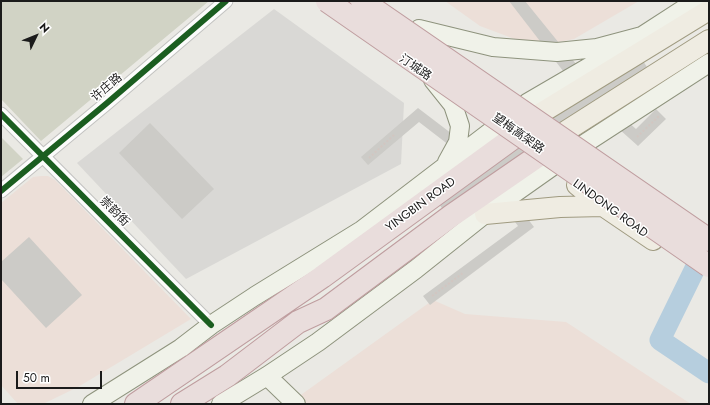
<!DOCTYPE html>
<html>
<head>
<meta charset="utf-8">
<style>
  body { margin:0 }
  #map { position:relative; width:710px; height:405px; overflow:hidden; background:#eae9e4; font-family:Jost,sans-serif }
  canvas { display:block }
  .frame { position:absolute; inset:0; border:2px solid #1b1b1b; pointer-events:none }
  .north { position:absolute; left:16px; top:16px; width:40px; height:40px; -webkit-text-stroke:3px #fff; paint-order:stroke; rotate:47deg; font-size:11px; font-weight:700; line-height:16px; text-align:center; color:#1b1b1b }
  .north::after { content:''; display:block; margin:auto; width:14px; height:18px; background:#1b1b1b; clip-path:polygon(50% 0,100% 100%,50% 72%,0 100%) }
  .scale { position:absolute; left:16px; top:371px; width:86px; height:18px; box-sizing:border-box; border:2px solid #1b1b1b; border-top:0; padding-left:5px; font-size:12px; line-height:14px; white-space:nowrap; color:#1b1b1b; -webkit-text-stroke:3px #fff; paint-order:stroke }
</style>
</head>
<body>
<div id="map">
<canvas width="710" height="405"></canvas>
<div class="frame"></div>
<div class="north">N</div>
<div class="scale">50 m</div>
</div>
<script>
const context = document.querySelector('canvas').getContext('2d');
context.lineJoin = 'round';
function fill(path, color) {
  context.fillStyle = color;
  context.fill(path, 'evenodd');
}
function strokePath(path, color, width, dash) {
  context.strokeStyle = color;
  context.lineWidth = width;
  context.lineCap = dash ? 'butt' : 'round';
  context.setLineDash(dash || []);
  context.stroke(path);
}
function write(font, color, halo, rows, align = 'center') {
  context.font = font + ' Jost,"Noto Sans SC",sans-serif';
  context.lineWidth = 3;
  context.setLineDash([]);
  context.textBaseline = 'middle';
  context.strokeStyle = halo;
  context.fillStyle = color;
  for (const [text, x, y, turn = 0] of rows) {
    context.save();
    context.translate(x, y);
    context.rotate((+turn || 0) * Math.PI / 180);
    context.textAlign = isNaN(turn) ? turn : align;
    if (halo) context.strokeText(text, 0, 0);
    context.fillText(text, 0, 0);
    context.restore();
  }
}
const residential = new Path2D(`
  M274,9l130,94 -3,61 -215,115 -109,-116z`);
const commercial = new Path2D(`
  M445,1h194l-65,38 -26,5 -28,-3 -40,-15z
  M41,176h7l7,4 136,139 -113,68 -35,17h-25l-17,-19v-182l32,-26z
  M433,300l32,14 101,8 125,82h-385l-8,-7z`);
const construction = new Path2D(`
  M1,1h208l-168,140 -40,-42z
  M1,137l22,22 -22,18z`);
const river = new Path2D(`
  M707,244l-47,96 49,33`);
const building = new Path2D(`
  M509,1h16l64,79 46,-31 18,27 -43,30 26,23 20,-20 10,10 -28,27 -38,-34 -101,69 35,46 -104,78 -7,-9 95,-70 -28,-38 -42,29 -18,-26 41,-29 -52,-40 -51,43 -7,-8 57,-49 63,48 96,-67z
  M150,123l64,66 -32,30 -63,-66z
  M29,237l53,58 -36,33 -45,-49v-17z`);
const path = new Path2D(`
  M637,137l22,-21
  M369,158l26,-24
  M432,296l31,-23`);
const street = new Path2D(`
  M1,114l210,211
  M1,191l106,-88 119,-102`);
const secondary = new Path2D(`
  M419,29l74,18 64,5 40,-4 45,-12
  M433,80l20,25 7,21 -2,16 -11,20
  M527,103l115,-67 54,-35
  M584,144l125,-81
  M267,376l29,28
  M92,404l89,-56 30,-23 44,-29 107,-66 136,-104
  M221,404l46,-28 51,-34 98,-73 69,-55 68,-48`);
const primary = new Path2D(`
  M522,130l19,-17 168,-103
  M566,131l143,-91
  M577,185l26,21 50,34
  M485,214l75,-7 43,-1`);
const highway = new Path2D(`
  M136,404l186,-127 191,-139
  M182,404l45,-28 71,-54 28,-13 125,-93 87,-60 20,-17`);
const highwayBridge = new Path2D(`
  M327,1l382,265
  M362,1l347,239`);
const cycleway = new Path2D(`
  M1,114l210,211
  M1,191l106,-88 119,-102`);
const streetNames = [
  ["汀城路",415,68,34],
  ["许庄路",107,88,-40],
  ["望梅高架路",518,134,35],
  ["YINGBIN ROAD",421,205,-36],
  ["LINDONG ROAD",610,209,36],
  ["崇韵街",114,212,45]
];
fill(residential, '#d9d8d5');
fill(commercial, '#ecdfd8');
fill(construction, '#d1d3c5');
strokePath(river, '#b6cede', 21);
fill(building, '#cccbc7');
strokePath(street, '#c2c2c0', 15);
strokePath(secondary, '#8e937d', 20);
strokePath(primary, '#a09b81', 22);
strokePath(highway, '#bf9d9f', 24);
strokePath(path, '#d2c6c1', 2, [2, 2]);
strokePath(street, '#fcfcfb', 13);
strokePath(secondary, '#f0f2e9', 18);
strokePath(primary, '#efece2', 20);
strokePath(highway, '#e9dddc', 22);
strokePath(highwayBridge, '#bf9d9f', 24, []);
strokePath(highwayBridge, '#e9dddc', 22);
strokePath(cycleway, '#1b5e20', 6);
write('12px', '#1b1b1b', '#fff', streetNames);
</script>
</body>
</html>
